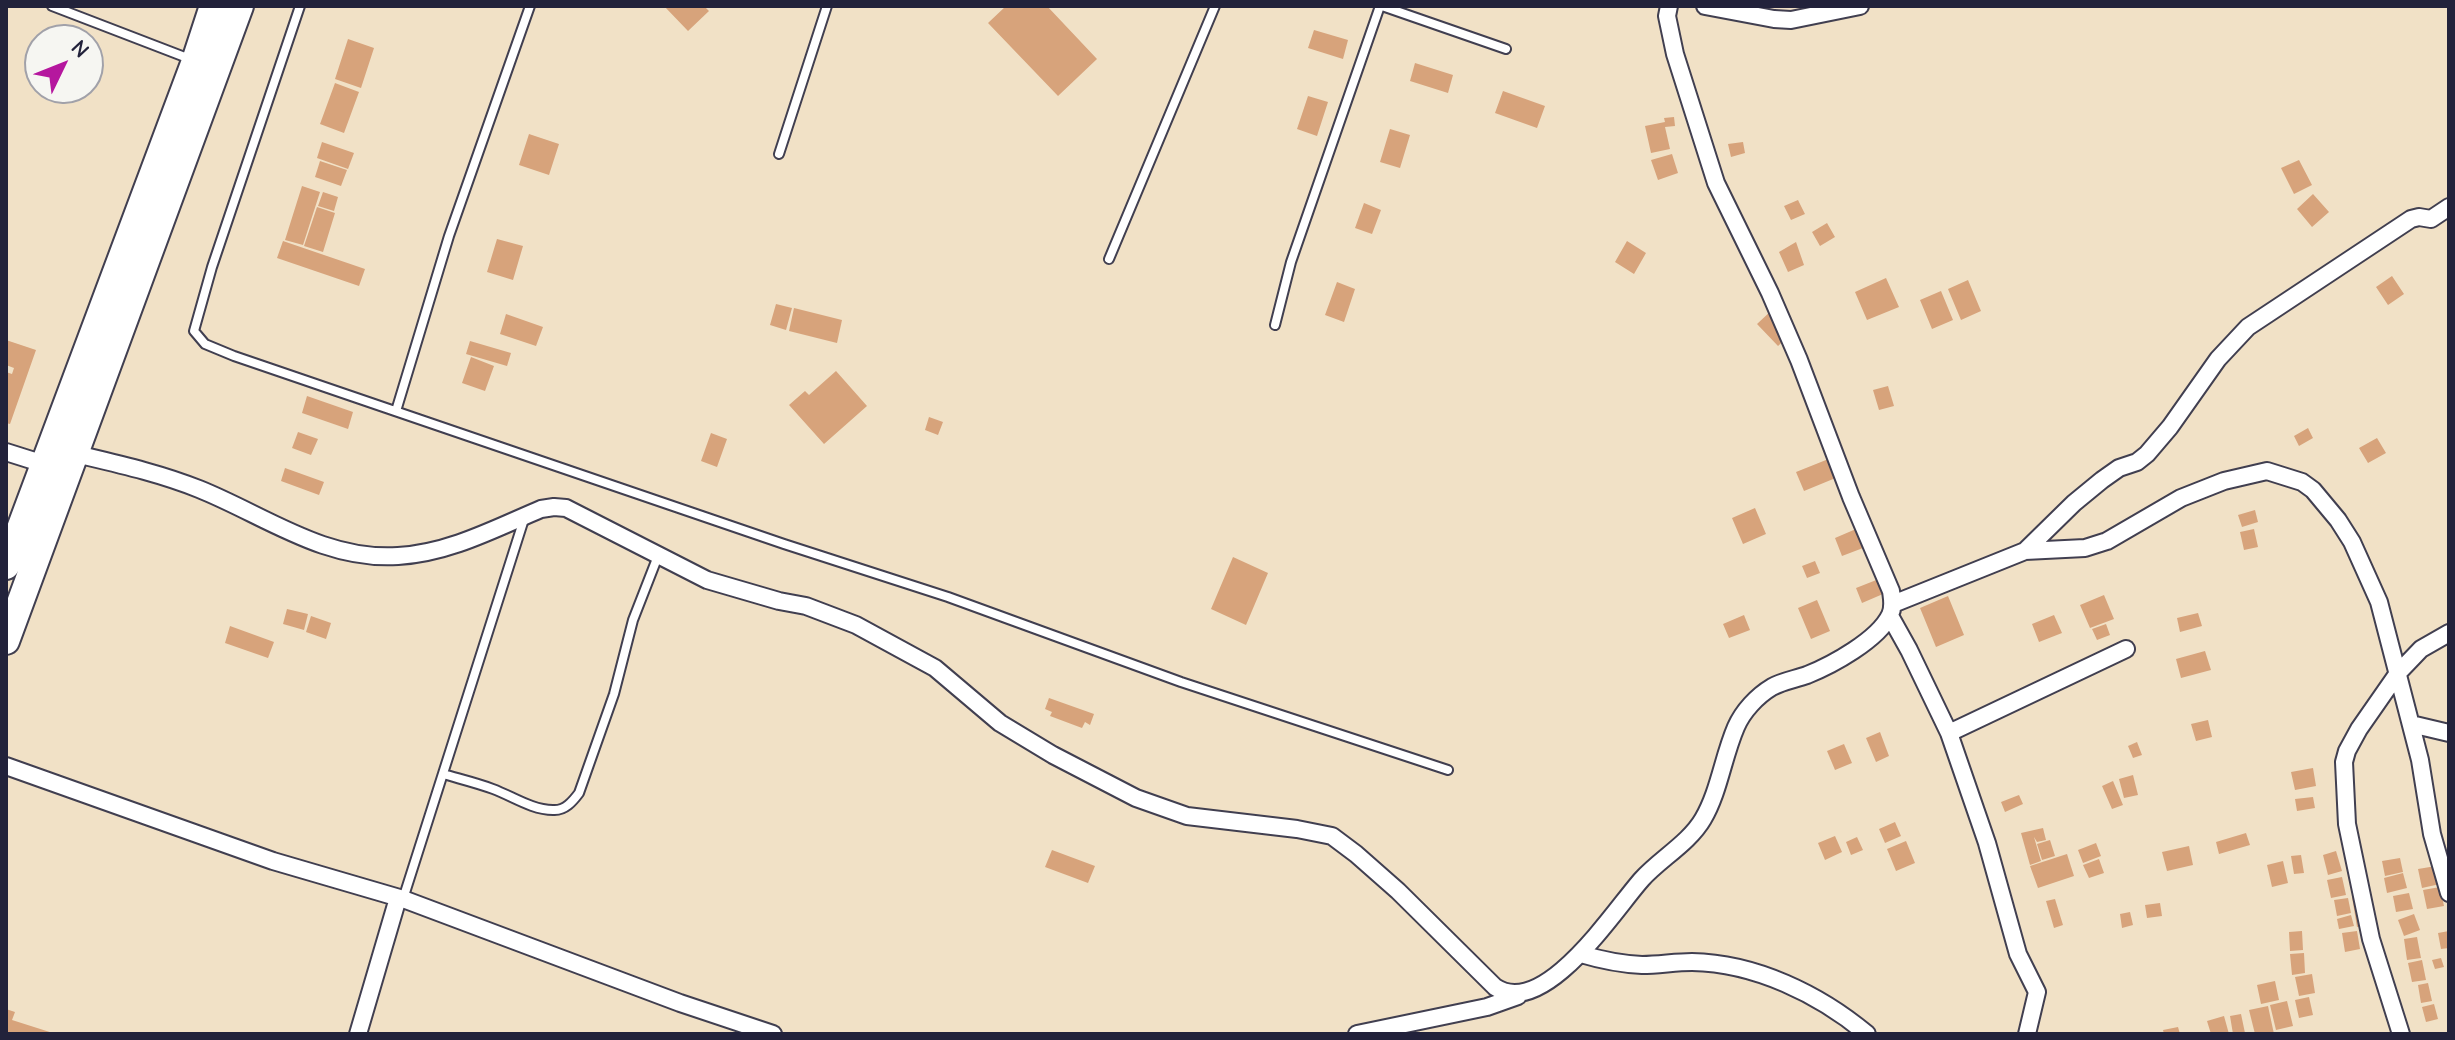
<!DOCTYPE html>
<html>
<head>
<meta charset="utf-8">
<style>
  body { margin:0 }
  #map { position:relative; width:2455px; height:1040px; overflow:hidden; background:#f1e1c6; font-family:"Comic Neue",sans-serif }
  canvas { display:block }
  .frame { position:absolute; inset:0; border:8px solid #22223b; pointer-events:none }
  .north { position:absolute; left:24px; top:24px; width:80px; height:80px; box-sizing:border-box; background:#f6f6f2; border:2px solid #a1a1a9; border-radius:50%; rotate:47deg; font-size:22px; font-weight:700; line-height:32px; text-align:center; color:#22223b }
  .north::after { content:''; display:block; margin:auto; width:28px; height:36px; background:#b5179e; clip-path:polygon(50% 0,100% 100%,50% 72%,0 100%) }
</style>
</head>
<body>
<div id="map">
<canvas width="2455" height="1040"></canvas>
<div class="frame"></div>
<div class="north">N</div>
</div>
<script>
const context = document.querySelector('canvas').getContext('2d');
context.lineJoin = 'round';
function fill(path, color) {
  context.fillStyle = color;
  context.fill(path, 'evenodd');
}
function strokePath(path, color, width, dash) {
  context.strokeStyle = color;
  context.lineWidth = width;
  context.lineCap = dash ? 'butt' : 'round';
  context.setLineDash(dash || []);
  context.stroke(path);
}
const building = new Path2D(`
  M664,6h40l5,5 -21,20z
  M1006,6h41l50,53 -39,37 -70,-73z
  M1314,30l34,10 -5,19 -35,-11z
  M348,39l26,9 -13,40 -26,-9z
  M1415,63l38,12 -5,18 -38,-12z
  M335,83l24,9 -15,41 -24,-9z
  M1503,91l42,15 -8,22 -42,-15z
  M1308,96l20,6 -11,34 -20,-7z
  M1674,117l1,9 -10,1 5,22 -19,4 -6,-27 20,-4 -1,-4z
  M1390,129l20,6 -10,33 -20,-6z
  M529,134l30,10 -10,31 -30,-10z
  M322,142l32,11 -6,16 -31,-11z
  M1743,142l2,11 -14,4 -3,-13z
  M1672,154l6,19 -20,7 -7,-20z
  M2299,160l13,25 -18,9 -13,-26z
  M320,161l27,9 -6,16 -26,-9z
  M302,186l18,6 -17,53 -18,-5z
  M323,192l15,5 -4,14 -16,-5z
  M2313,194l16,18 -17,15 -15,-18z
  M1798,200l7,14 -14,6 -7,-14z
  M1364,203l17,7 -9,24 -17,-6z
  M317,207l18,6 -12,39 -19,-6z
  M1827,223l8,14 -15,9 -8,-14z
  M497,239l26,7 -10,34 -26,-8z
  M283,241l82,28 -6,17 -82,-28z
  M1627,241l19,12 -12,21 -19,-12z
  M1796,242l8,23 -16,7 -9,-20z
  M2392,276l12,18 -16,11 -12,-18z
  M1886,278l13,29 -32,13 -12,-28z
  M1968,280l13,31 -20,9 -13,-31z
  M1337,282l18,7 -11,33 -19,-7z
  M1941,291l12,29 -21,9 -12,-29z
  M776,304l16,4 -6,22 -16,-5z
  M794,308l48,12 -5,23 -48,-12z
  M1772,310l21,22 -15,14 -21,-22z
  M506,314l37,13 -7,19 -36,-12z
  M6,340l30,10 -26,74 -4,-1v-51l6,2 2,-6 -8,-3z
  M470,341l41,12 -4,13 -41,-12z
  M471,357l23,9 -9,25 -23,-8z
  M836,371l31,35 -43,38 -35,-39 16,-14 4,4z
  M1888,386l6,20 -15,4 -6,-20z
  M307,396l46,16 -5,17 -46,-16z
  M929,417l14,5 -5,13 -13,-5z
  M2308,428l5,10 -14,8 -5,-10z
  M298,432l20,7 -7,16 -19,-7z
  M711,433l16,6 -10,28 -16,-6z
  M2377,438l9,15 -18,10 -9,-15z
  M1831,458l7,19 -34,14 -8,-19z
  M285,468l39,14 -5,13 -38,-14z
  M1755,508l11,26 -23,10 -11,-26z
  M2255,510l3,12 -16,5 -4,-12z
  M1856,529l7,19 -21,8 -7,-18z
  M2254,529l4,18 -14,3 -4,-18z
  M1233,557l35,16 -22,52 -35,-16z
  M1815,561l5,12 -13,5 -5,-12z
  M1884,577l6,14 -28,12 -6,-15z
  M2104,595l10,24 -24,9 -10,-23z
  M1948,596l16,39 -28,12 -16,-39z
  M1817,600l13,31 -19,8 -13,-31z
  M287,609l21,5 -4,16 -21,-6z
  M2198,613l4,13 -22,6 -3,-14z
  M1744,615l6,15 -21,8 -6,-14z
  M2054,615l8,18 -23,9 -7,-18z
  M311,616l20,7 -5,16 -20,-7z
  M2106,624l4,11 -13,5 -5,-11z
  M230,626l44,16 -6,16 -43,-15z
  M2205,651l6,19 -30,8 -5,-19z
  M1049,698l45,16 -4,11 -5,-3 -3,6 -32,-12 2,-4 -7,-3z
  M2208,720l4,17 -16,4 -5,-17z
  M1880,732l9,24 -13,6 -10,-24z
  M2137,742l5,13 -9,3 -5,-12z
  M1844,744l8,19 -17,7 -8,-19z
  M2313,768l3,18 -21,4 -4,-18z
  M2133,775l5,20 -14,3 -5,-19z
  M2113,781l10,24 -11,4 -10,-23z
  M2019,795l4,9 -18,8 -4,-10z
  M2313,797l2,11 -18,3 -2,-12z
  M1895,822l6,14 -16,7 -6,-14z
  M2043,828l3,12 -9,2 -3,-5 7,24 -11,4 -9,-32z
  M2246,833l4,12 -31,9 -3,-12z
  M1835,836l7,16 -17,8 -7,-17z
  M1857,837l6,13 -12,5 -5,-13z
  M2050,840l5,16 -13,4 -5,-16z
  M1906,841l9,22 -19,8 -9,-22z
  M2096,843l5,13 -18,7 -5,-13z
  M2189,846l4,19 -26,6 -5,-19z
  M1052,850l43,16 -7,17 -43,-16z
  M2336,851l6,20 -14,4 -5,-20z
  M2067,854l7,22 -36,12 -8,-22z
  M2301,855l3,18 -10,1 -3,-18z
  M2400,858l3,14 -18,4 -3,-15z
  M2099,859l5,14 -15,5 -6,-13z
  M2283,861l5,22 -16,4 -5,-22z
  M2436,866l4,18 -18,4 -4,-19z
  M2403,873l4,15 -20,5 -3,-15z
  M2342,877l4,18 -15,3 -4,-18z
  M2440,887l4,19 -17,3 -4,-19z
  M2409,893l4,16 -17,3 -3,-16z
  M2367,895l5,29 -15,3 -5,-30z
  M2348,898l3,15 -14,3 -3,-16z
  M2055,899l8,26 -9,3 -8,-27z
  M2160,903l2,13 -15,2 -2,-13z
  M2130,912l3,13 -11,3 -2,-14z
  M2414,914l6,16 -16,6 -6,-16z
  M2351,915l3,11 -15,3 -2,-10z
  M2302,931l1,19 -13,1 -1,-19z
  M2357,931l3,18 -15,3 -3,-19z
  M2449,931v17l-8,1 -3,-16z
  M2417,937l4,21 -14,2 -3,-21z
  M2304,953l1,20 -13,2 -2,-21z
  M2441,958l3,9 -9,2 -3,-9z
  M2422,960l4,20 -14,2 -4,-19z
  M2312,974l3,19 -16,3 -4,-19z
  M2275,981l4,19 -18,4 -4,-19z
  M2428,983l4,18 -11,2 -3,-18z
  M2309,997l4,18 -14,3 -4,-18z
  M2287,1001l6,25 -17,4 -6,-25z
  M2434,1004l4,15 -12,3 -4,-15z
  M2268,1006l6,28h-19l-6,-24z
  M6,1009l9,3 -3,8 44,14h-50z
  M2241,1014l4,19 -12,1 -3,-18z
  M2224,1016l5,18h-18l-4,-13z
  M2178,1027l2,7h-16l-1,-4z`);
const lane = new Path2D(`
  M52,6l138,53
  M300,6l-88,261 -18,64 11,13 29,12 550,188 164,53 233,85 267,88
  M1382,6l124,43
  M779,154l48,-148
  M1109,259l106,-253
  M1275,325l16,-63 89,-256
  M396,411l53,-175 81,-230
  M443,774c17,5 34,9 50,15 19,7 39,21 60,21 12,1 20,-9 26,-17l35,-99 19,-74 25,-64
  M403,899l122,-383`);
const street = new Path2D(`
  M1705,6l69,13 17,1 69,-14
  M6,452l38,12
  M76,454c42,10 83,19 123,35 65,26 125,72 199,67 51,-3 96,-27 143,-47l13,-2 12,1 141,72 72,21 27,5 50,19 79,43 65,55 53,32 83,43 51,18 110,13 35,7 24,18 42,37 97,96c49,33 120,-78 147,-108 18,-20 47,-36 61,-60 16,-27 20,-62 33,-92 7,-16 21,-31 36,-40 11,-6 24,-8 35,-12 25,-10 71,-35 83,-60 4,-8 2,-16 1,-24l-40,-94 -52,-137 -29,-67 -54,-110 -41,-129 -8,-38 2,-10
  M2025,551l49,-48 28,-23 17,-12 18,-6 10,-8 23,-27 48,-68 30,-32 163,-108 8,-2 12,2 18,-12
  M1893,604l132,-53 60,-3 22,-7 74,-43 43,-17 43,-10 35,11 11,8 25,30 14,22 27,60 41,158 12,74 17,59
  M1890,616l19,34 40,83 38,110 31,111 19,38 -10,42
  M2411,724l38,9
  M1949,733l177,-84
  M6,766l267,95 130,38 277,104 93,31
  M1581,954c20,6 40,10 61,11 17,0 33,-3 50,-3 63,1 127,32 175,72
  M358,1034l40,-136
  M1357,1034l130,-27 31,-11
  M2401,1034l-30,-95 -24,-115 -3,-62 3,-11 12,-22 39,-56 23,-24 28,-16`);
const primary = new Path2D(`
  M6,566l189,-505 18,-55
  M6,641l234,-635`);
fill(building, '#d7a37b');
strokePath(lane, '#413f50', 12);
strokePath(street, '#413f50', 20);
strokePath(primary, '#413f50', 30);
strokePath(lane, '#fff', 8);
strokePath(street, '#fff', 16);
strokePath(primary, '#fff', 26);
</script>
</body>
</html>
